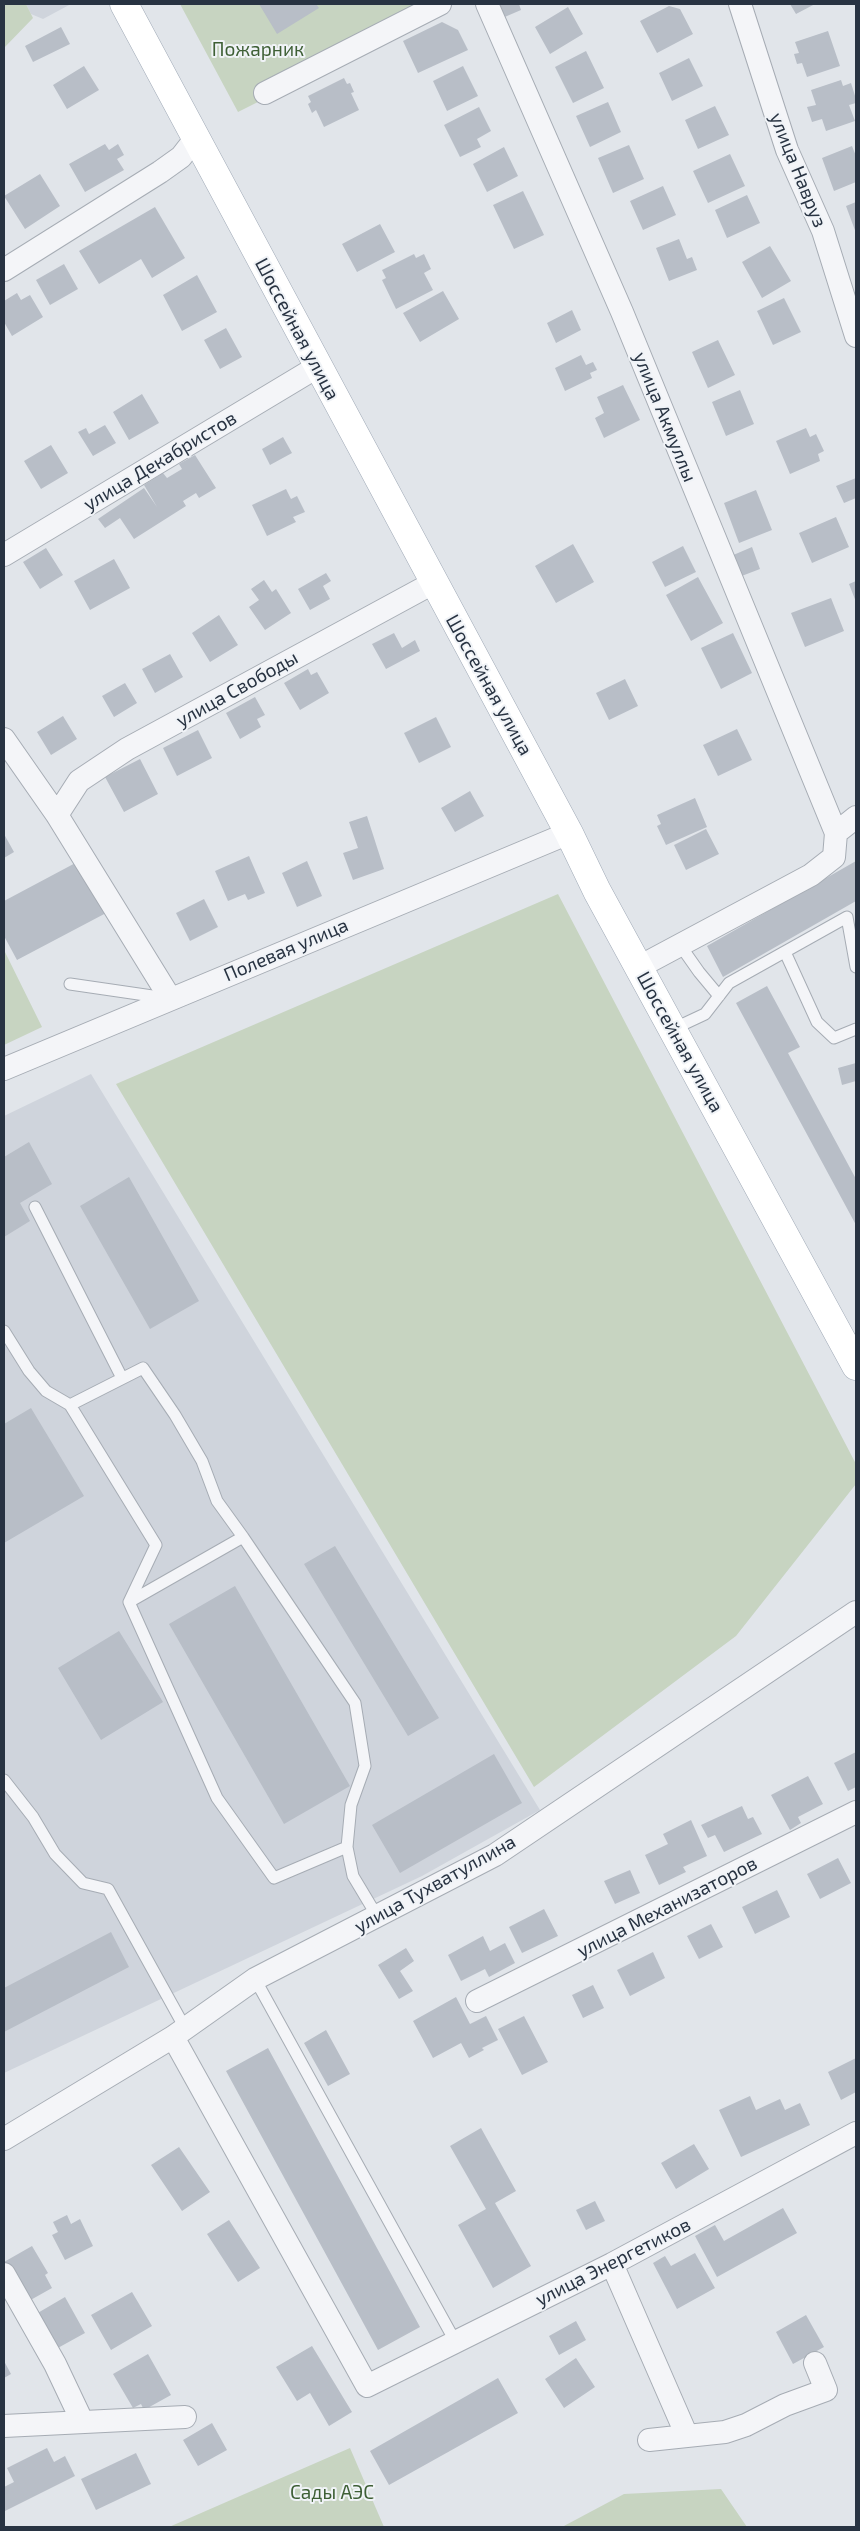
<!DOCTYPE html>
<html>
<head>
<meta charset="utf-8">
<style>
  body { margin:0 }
  #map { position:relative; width:860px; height:2531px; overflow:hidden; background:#e1e5ea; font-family:"Exo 2",sans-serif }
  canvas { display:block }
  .frame { position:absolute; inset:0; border:5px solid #283342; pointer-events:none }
</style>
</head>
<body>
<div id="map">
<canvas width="860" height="2531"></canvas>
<div class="frame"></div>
</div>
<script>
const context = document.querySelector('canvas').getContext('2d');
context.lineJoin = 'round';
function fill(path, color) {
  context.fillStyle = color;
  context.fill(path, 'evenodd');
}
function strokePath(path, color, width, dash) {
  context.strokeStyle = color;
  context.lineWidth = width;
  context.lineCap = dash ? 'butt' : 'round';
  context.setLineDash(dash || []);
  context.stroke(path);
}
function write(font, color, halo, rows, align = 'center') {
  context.font = font + ' "Exo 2",sans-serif';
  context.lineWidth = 4;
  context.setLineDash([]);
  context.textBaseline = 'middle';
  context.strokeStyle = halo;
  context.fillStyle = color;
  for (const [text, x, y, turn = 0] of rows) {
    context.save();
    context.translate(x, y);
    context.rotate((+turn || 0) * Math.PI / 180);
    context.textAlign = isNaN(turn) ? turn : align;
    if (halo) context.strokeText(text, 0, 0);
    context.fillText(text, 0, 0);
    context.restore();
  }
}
const built = new Path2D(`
  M26,4h45l-28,15 -12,-5z
  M91,1074l449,736 -118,66 -418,197v-957z`);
const green = new Path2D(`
  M4,4h22l7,14 -29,30z
  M180,4h273l-215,108z
  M558,894l298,570v20l-120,152 -202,151 -418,-703z
  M4,950l38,77 -38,18z
  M350,2448l34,79h-215z
  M721,2489l26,38h-185l62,-33z`);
const building = new Path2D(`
  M259,4h57l3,4 -42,26z
  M493,4h26l2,6 -21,9z
  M790,4h25l-19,10z
  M669,6l11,3 13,25 -36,19 -17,-32z
  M568,7l15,27 -33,20 -15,-27z
  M442,22l16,8 10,20 -50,23 -15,-32z
  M61,27l9,17 -37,18 -8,-16z
  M828,31l12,35 -33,11 -5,-14 -5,1 -3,-10 5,-1 -4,-11z
  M586,51l18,37 -31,15 -18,-36z
  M689,58l14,28 -31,15 -13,-28z
  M84,66l15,24 -32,19 -14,-24z
  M463,66l15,30 -31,15 -14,-30z
  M344,78l3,6 3,-1 4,9 -3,1 8,17 -35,17 -8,-17 -4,3 -4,-9 3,-2 -3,-6z
  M841,80l2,6 8,-3 5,16v4l-7,2 6,16 -29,10 -4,-12 -10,3 -5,-15 9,-2 -5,-15z
  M608,102l13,30 -31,15 -14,-31z
  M715,106l14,29 -31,14 -13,-29z
  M479,107l12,24 -14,8 4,8 -21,10 -16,-32z
  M105,144l4,6 9,-6 6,11 -7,4 7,11 -39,22 -16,-28z
  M629,145l15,34 -31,14 -15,-35z
  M852,146l4,10v26l-22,9 -12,-33z
  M504,147l14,29 -31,16 -14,-28z
  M730,154l15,32 -37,17 -15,-32z
  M40,174l20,32 -35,23 -21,-33z
  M663,186l13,29 -33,15 -13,-29z
  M523,191l21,44 -30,14 -21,-44z
  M747,195l13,28 -33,15 -12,-28z
  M856,202v31l-10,-27z
  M155,207l30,51 -33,20 -11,-19 -42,25 -20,-33z
  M380,224l15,28 -38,20 -15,-28z
  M679,239l8,20 5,-2 5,13 -28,11 -13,-33z
  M770,246l21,35 -29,17 -20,-36z
  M414,254l2,4 8,-4 7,15 -7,4 9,17 -37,19 -14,-29 4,-2 -4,-8z
  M64,264l14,25 -28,16 -14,-25z
  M197,275l20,37 -35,19 -19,-36z
  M443,291l16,28 -39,23 -17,-29z
  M17,293l4,7 9,-5 13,22 -31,19 -8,-14v-21z
  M784,298l17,34 -28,13 -16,-34z
  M572,310l9,20 -25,13 -9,-20z
  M226,328l16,29 -22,12 -16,-29z
  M718,340l17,35 -27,13 -16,-36z
  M581,355l5,10 7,-3 4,8 -7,3 2,5 -27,13 -10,-23z
  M623,385l17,35 -36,18 -9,-20 9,-5 -7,-16z
  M740,390l14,34 -28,12 -14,-34z
  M142,394l17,29 -30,17 -16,-28z
  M105,425l11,18 -23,13 -15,-24 8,-4 3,6z
  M806,428l4,9 6,-3 8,17 -6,3 2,7 -30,13 -14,-33z
  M283,437l9,16 -22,12 -8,-16z
  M51,445l17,28 -27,16 -17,-28z
  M195,455l21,33 -17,10 -3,-5 -13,8 3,5 -52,33 -14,-21 -15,10 -7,-9 46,-31 13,19 -13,-22 19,-12 4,5 15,-9 -3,-5z
  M856,478v20l-12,5 -8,-17z
  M286,489l5,10 6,-3 8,16 -12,5 3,5 -29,14 -15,-31z
  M756,490l16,40 -33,13 -15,-40z
  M836,517l13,30 -37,16 -13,-30z
  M573,544l21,38 -38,21 -21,-37z
  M683,546l13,26 -31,15 -13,-25z
  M752,547l8,22 -21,8 -8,-21z
  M46,548l17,27 -23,14 -17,-27z
  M114,559l16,29 -40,22 -16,-29z
  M326,573l5,8 -8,5 7,13 -20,11 -12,-21z
  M698,577l25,46 -32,18 -25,-46z
  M264,580l8,12 4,-3 15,24 -26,17 -16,-23 10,-7 -8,-11z
  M856,581v21l-7,-18z
  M831,598l13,33 -39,16 -14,-34z
  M219,615l19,30 -28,17 -18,-29z
  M394,633l8,15 13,-8 5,11 -34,18 -14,-25z
  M733,633l19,40 -31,16 -20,-41z
  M170,654l13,23 -28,16 -13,-24z
  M308,669l3,6 6,-3 12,21 -29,17 -16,-27z
  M625,679l13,27 -29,14 -13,-27z
  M125,683l12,20 -23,14 -12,-21z
  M255,697l10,18 -8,4 4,8 -21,12 -14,-26z
  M63,716l14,23 -26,16 -14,-23z
  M436,717l15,30 -32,16 -15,-30z
  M737,729l15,31 -34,16 -15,-31z
  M198,730l14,28 -35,18 -14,-28z
  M140,759l18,35 -34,18 -19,-35z
  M470,791l14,25 -29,16 -14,-24z
  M695,798l12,29 -41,18 -9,-19 4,-2 -4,-9z
  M367,816l17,53 -31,11 -10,-27 15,-5 -9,-26z
  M706,829l13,25 -33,16 -12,-25z
  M4,834l10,18 -10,6z
  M249,856l16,37 -17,7 -3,-6 -17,7 -13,-30z
  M81,860l27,52 -91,48 -13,-24v-35z
  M307,861l15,35 -25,11 -15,-34z
  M856,861v40l-133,76 -16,-31z
  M204,899l14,28 -28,14 -14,-28z
  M767,986l33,61 -12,6 68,126v46l-120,-222z
  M856,1063v18l-14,4 -4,-17z
  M29,1142l23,42 -32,19 10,18 -26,16v-80z
  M129,1177l70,124 -49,28 -70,-123z
  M31,1408l53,88 -80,47v-119z
  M335,1546l104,172 -31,18 -104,-172z
  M235,1586l115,200 -66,38 -115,-200z
  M119,1631l44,71 -62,38 -43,-72z
  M856,1752v35l-8,4 -14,-28z
  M494,1754l28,49 -122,70 -28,-48z
  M808,1776l15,28 -25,13 3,6 -11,7 -19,-35z
  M742,1806l6,13 5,-2 9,17 -38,18 -9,-17 -7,3 -7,-13z
  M691,1820l16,36 -24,11 3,5 -27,13 -14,-30 23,-11 -5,-10z
  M838,1858l13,25 -31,16 -13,-25z
  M630,1870l10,23 -25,11 -11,-23z
  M777,1890l13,27 -35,17 -13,-27z
  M544,1909l14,27 -36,17 -13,-26z
  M711,1924l12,23 -24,12 -12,-23z
  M111,1932l18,35 -125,65v-44z
  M483,1936l7,15 15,-8 10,20 -26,14 -4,-8 -24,12 -13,-26z
  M406,1948l8,13 -14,10 13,20 -14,8 -21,-34z
  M653,1952l12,26 -35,18 -13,-26z
  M593,1985l11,23 -21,10 -11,-23z
  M456,1997l14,27 16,-8 12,24 -16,8 2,2 -15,8 -8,-15 -28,15 -20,-37z
  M524,2016l24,46 -26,13 -24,-46z
  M326,2030l24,44 -22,12 -24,-43z
  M268,2048l152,279 -42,23 -152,-279z
  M856,2058v34l-15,8 -13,-28z
  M750,2096l6,14 24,-11 5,11 15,-7 10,22 -69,32 -22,-47z
  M481,2128l35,63 -21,12 36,63 -38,22 -35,-63 28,-16 -36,-63z
  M694,2144l15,25 -33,20 -15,-26z
  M179,2147l31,45 -28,19 -31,-46z
  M595,2201l10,20 -19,9 -10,-20z
  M783,2208l14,25 -80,44 -22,-41 20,-11 9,16z
  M67,2215l4,9 9,-5 13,27 -28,14 -13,-25 6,-3 -5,-10z
  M229,2220l31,48 -22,14 -31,-48z
  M32,2246l16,27 -3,2 7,13 -25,14 -23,-40z
  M695,2253l20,35 -38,21 -24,-46 12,-7 6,10z
  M132,2292l20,34 -41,24 -20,-35z
  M65,2297l20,36 -29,16 -20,-35z
  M806,2315l18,32 -31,17 -17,-32z
  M576,2321l10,19 -27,15 -10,-19z
  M312,2346l40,66 -23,14 -19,-33 -13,8 -21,-34z
  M148,2354l23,41 -27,15 -3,-6 -8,4 -20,-34z
  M576,2358l19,29 -31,21 -19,-29z
  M4,2361l7,13 -7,4z
  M498,2378l20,35 -129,72 -19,-34z
  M212,2423l15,27 -29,16 -15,-26z
  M47,2448l7,14 11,-6 10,20 -70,35 -1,-24 10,-5 -7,-14z
  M136,2453l15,31 -55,26 -15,-31z`);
const lane = new Path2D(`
  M680,945l19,27 20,24
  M785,952l32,70 17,16 22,-9
  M70,984l96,14
  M673,1029l32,-15 24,-31 118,-66 9,50
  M35,1207l87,171
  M4,1331l25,40 17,20 24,14 86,140 -27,57
  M70,1405l73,-37 32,47 27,46 15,40 26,36
  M4,1780l29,37 22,37 28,29 25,6 77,139
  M347,1847l-73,31 -57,-80 -88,-196 114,-65 112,166 10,63 -14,39 -4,42 6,29 24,40
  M255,1979l200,362`);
const street = new Path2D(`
  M487,4l135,308 214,521
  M740,4l47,146 36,81 33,105
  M265,93l175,-89
  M4,270l156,-98 21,-15 14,-18
  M4,555l313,-188
  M4,739l53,76 113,183
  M57,815l22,-34 48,-32 306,-166
  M639,967l172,-92 23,-18 2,-24 20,-16
  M4,1069l565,-236
  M477,2001l379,-189
  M173,2037l194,349 245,-122 244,-131
  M4,2139l169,-102 82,-58 240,-124 361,-243
  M612,2264l75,172
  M4,2274l51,90 27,57
  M4,2426l181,-9
  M649,2440l76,-8 21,-7 39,-20 41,-15 -11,-27`);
const primary = new Path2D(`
  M124,4l445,829 28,58 259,475`);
const parkNames = [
  ["Пожарник",258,50],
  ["Сады АЭС",332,2493]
];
const streetNames = [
  ["улица Навруз",798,170,68],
  ["Шоссейная улица",297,329,62],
  ["улица Акмуллы",665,417,68],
  ["улица Декабристов",160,461,-31],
  ["Шоссейная улица",489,685,61],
  ["улица Свободы",237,689,-29],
  ["Полевая улица",286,950,-23],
  ["Шоссейная улица",680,1042,61],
  ["улица Тухватуллина",435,1884,-29],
  ["улица Механизаторов",667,1907,-27],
  ["улица Энергетиков",613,2262,-27]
];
fill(built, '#cfd4dc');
fill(green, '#c7d4c1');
fill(building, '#b8bec7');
strokePath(lane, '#a6acb4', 13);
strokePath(street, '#a6acb4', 24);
strokePath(primary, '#9fa9b6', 29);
strokePath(lane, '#f4f5f8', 11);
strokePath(street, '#f4f5f8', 22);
strokePath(primary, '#fff', 28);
write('19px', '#3e5f35', '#f0f3f7', parkNames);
write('19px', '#283342', '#f0f3f7', streetNames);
</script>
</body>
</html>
